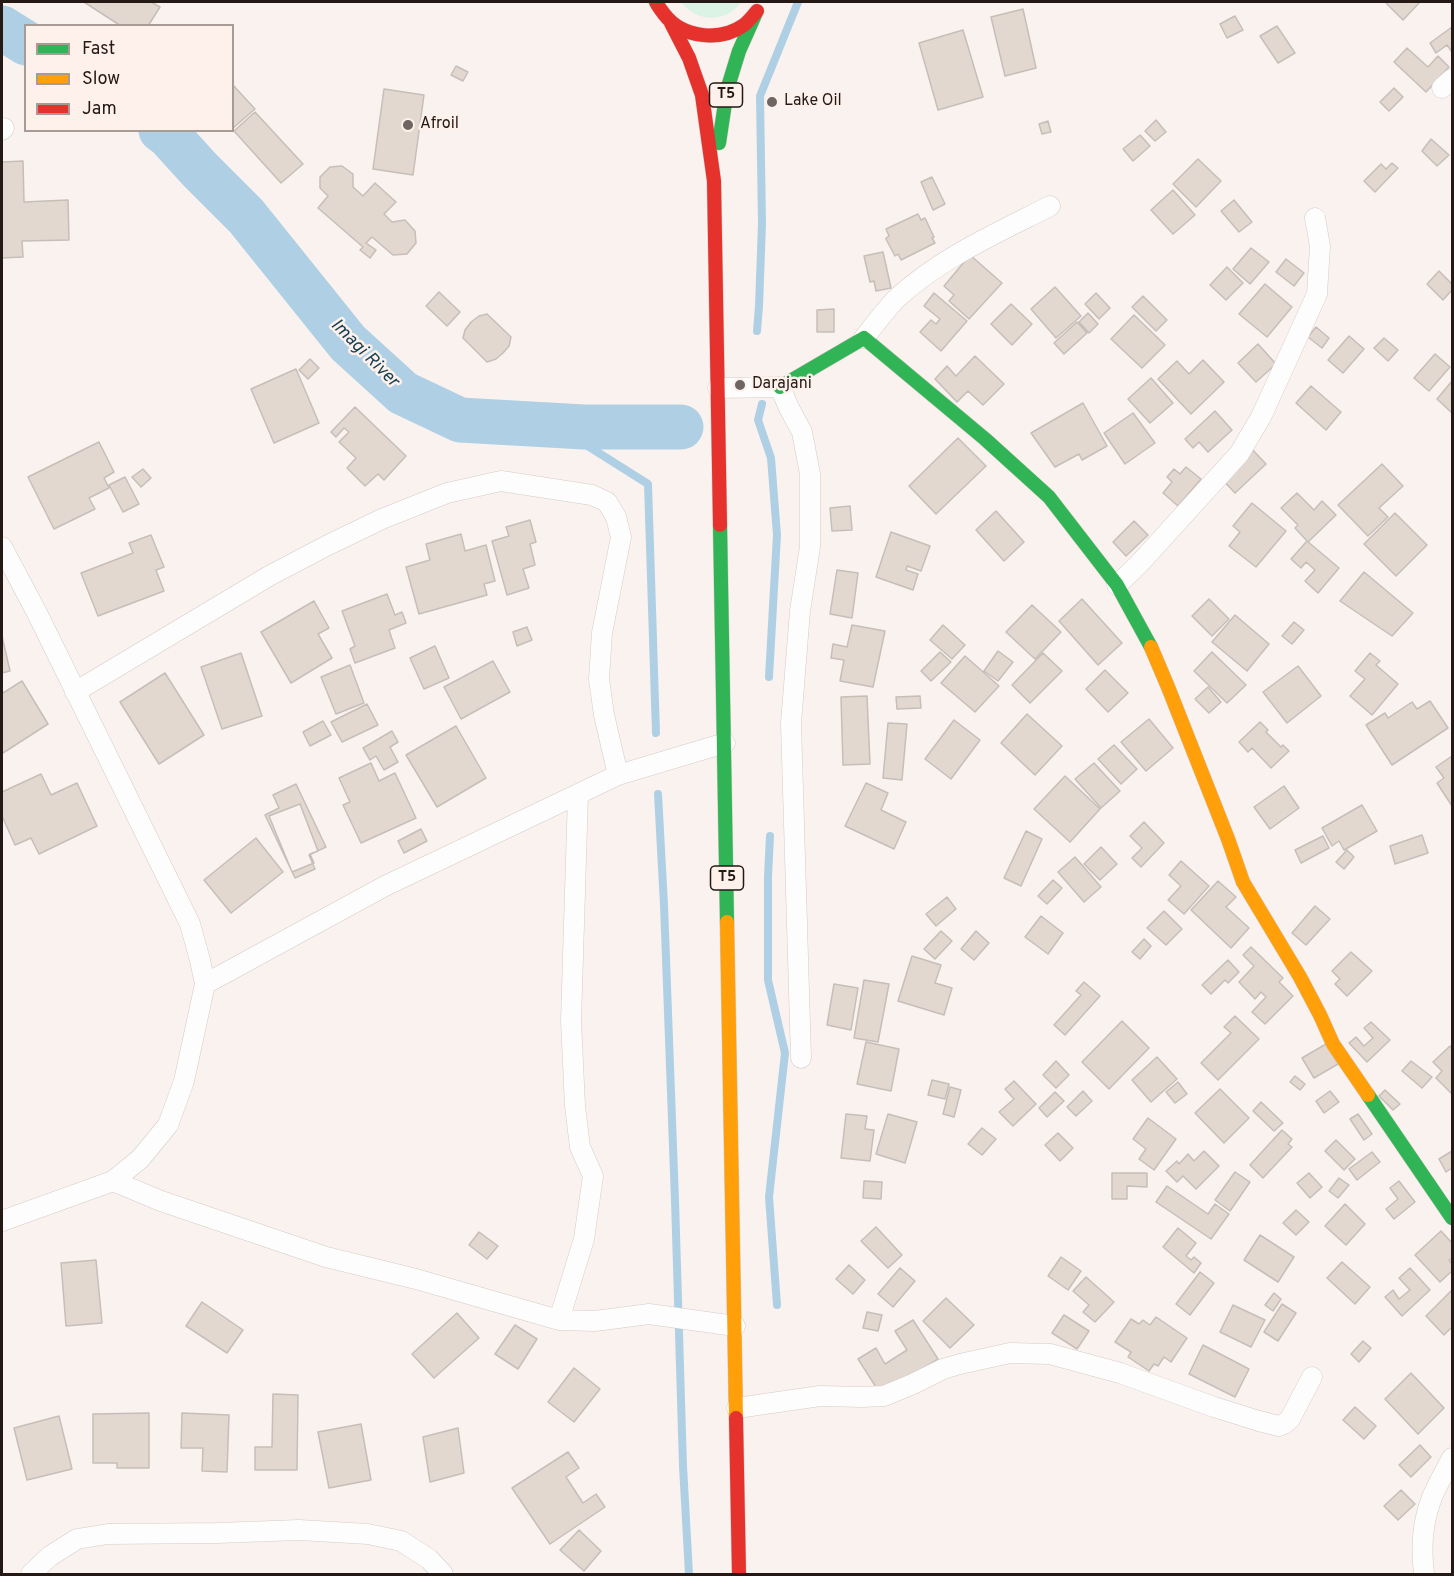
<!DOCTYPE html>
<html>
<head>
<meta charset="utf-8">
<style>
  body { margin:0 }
  #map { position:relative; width:1454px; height:1576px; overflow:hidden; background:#faf2ef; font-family:Overpass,sans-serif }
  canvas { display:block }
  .frame { position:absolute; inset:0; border:3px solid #241914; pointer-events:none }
  .legend { position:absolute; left:24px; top:24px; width:210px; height:108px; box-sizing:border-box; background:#fef1eb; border:2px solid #a79b95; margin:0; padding:8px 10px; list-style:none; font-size:18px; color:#241914 }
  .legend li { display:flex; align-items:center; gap:12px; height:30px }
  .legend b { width:30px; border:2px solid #a79b95 }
</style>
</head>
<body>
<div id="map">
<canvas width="1454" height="1576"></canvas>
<div class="frame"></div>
<ul class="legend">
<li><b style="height:8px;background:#30b455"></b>Fast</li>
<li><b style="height:8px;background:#ff9f0a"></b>Slow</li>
<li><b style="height:8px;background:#e5322d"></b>Jam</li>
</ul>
</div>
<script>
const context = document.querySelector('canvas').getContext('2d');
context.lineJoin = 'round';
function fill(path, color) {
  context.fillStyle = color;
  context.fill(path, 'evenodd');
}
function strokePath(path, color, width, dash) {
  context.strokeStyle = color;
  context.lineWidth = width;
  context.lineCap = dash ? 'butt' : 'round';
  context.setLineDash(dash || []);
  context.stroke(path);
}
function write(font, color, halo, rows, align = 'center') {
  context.font = font + ' Overpass,sans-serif';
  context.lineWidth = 5;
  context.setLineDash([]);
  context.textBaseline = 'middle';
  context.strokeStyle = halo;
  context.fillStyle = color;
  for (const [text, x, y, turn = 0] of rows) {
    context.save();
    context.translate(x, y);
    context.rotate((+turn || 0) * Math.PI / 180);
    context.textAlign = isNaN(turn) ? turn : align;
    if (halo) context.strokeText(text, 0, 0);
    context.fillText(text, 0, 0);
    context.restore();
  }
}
const green = new Path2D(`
  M681,2h60c-15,22 -45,20 -60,0z`);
const stream = new Path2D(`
  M757,331l2,-25 3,-82 -2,-128 38,-94
  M762,404l-4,16 13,38 6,77 -8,142
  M584,427l-1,16 65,41 8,249
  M658,794l6,111 11,295 8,266 6,108
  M770,836l-2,40v104l17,73 -16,144 8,108`);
const river = new Path2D(`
  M2,28l24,15
  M161,130l8,6 31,34 46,46 102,127 55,50 57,27 124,7h97`);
const building = new Path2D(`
  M84,2h67l9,5 -12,19h-27z
  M1387,2h33l-17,18 -17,-17z
  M1023,9l13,59 -31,8 -14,-59z
  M1235,16l8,14 -16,8 -7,-14z
  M1277,26l18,27 -17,10 -18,-27z
  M1452,27v25l-5,-7 -11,8 -6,-10z
  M963,30l20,67 -45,13 -19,-67z
  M1407,48l21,19 10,-11 11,11 -23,25 -32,-30z
  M456,66l12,6 -5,9 -12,-6z
  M232,84l23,25 -23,20z
  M1394,88l9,9 -14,14 -9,-9z
  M384,89l40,6 -11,80 -40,-6z
  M255,112l48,52 -22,19 -47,-52z
  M1156,120l10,12 -11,9 -10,-10z
  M1048,121l3,11 -9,2 -3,-10z
  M1140,135l10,11 -17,15 -10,-12z
  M1431,139l18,16 -12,11 -15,-15z
  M1198,159l23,22 -25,26 -23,-23z
  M23,161l1,41 44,-2 1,40 -47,1 1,16 -21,1v-96z
  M1392,163l6,5 -23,24 -11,-11 17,-17 5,5z
  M342,166l11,8v13l10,9 12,-13 21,19 -12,12 8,8 13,-2 10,11 1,12 -9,11 -14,1 -21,-18 -6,6 10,7 -6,8 -10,-8 3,-3 -45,-39 10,-12 -8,-8v-11l10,-10z
  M932,177l13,27 -12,6 -12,-28z
  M1173,190l22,25 -22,19 -22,-24z
  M1234,200l18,22 -13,10 -18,-21z
  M918,214l3,6 4,-2 9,19 -2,1 3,5 -34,17 -3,-6 -3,2 -9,-17v-1l3,-2 -3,-7z
  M1251,248l18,14 -19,22 -17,-15z
  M883,252l8,36 -15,3 -2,-10 -4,1 -6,-26z
  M970,255l32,28 -33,36 -20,-18 5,-6 -10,-9z
  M1286,259l18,14 -10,13 -18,-14z
  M1227,267l16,16 -17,17 -16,-15z
  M1439,271l13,13v6l-9,10 -16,-16z
  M1265,284l27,23 -25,30 -28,-23z
  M1055,287l26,29 -25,22 -25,-29z
  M439,292l21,20 -13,14 -21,-20z
  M934,293l33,28 -26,30 -21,-19 11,-12 5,4 4,-5 -16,-13z
  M1096,293l14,15 -11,11 -14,-15z
  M1143,296l24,24 -11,11 -24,-24z
  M1011,304l21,20 -20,21 -21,-21z
  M834,309v23h-17v-22z
  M1088,313l10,11 -9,9 -10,-11z
  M487,314l24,23 -2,9 -6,7 -7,6 -9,3 -24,-24 2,-8 6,-8 8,-6z
  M1134,315l31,30 -23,23 -31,-29z
  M1077,322l10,11 -23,21 -10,-11z
  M1316,327l13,11 -7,10 -14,-11z
  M1349,336l15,13 -21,24 -15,-13z
  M1384,338l14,12 -10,11 -14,-13z
  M1258,344l18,20 -20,18 -18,-19z
  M1435,354l15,13 -21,24 -15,-13z
  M975,356l29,28 -21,21 -15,-14 -11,11 -22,-23 12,-13 9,10z
  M310,359l9,9 -11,11 -9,-9z
  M1203,360l21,22 -33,32 -33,-35 19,-18 12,13z
  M296,369l23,54 -45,20 -23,-54z
  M1151,378l22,25 -23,20 -22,-24z
  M1452,381v32l-15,-14z
  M1311,386l30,26 -15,18 -30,-27z
  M1083,403l24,43 -25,14 -3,-6 -24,13 -24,-34z
  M355,407l51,49 -22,24 -6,-6 -13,12 -18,-18 9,-10 -17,-16 10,-10 -5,-4 -8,9 -5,-5z
  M1215,411l17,19 -24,22 -9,-10 -6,6 -8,-9z
  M1133,413l22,30 -30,21 -21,-31z
  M958,438l28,28 -50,48 -27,-28z
  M99,442l15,30 -10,6 5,10 -20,10 6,11 -41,20 -26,-52z
  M1249,446l17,18 -31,29 -16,-17z
  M1382,464l21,22 -24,22 9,9 -20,19 -30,-31z
  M1186,467l15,12 -23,27 -15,-13 9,-11 -5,-5 7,-8 6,5z
  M143,469l8,9 -10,9 -9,-10z
  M125,477l14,27 -16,8 -14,-27z
  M1297,493l17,17 8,-9 14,14 -28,27 -13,-14 3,-3 -17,-17z
  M1252,503l34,28 -30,36 -27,-21 11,-14 -7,-6z
  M850,506l2,24 -20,1 -2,-23z
  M996,511l28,31 -20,19 -28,-31z
  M1395,513l32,32 -31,31 -32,-32z
  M530,520l6,22 -6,2 5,21 -12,4 6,19 -22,7 -15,-54 17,-5 -3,-9z
  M1134,521l14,14 -22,21 -13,-14z
  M891,532l39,14 -9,25 -14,-5 -1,4 12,4 -5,16 -37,-13z
  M461,534l4,17 21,-6 9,36 -11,3 3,11 -68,19 -13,-47 24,-7 -4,-16z
  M151,535l13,32 -8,3 8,21 -66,25 -17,-43 52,-20 -4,-10z
  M1307,541l32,27 -21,25 -13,-12 10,-11 -9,-8 -5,6 -10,-9z
  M837,570l21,3 -6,45 -22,-4z
  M1364,572l49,41 -21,23 -52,-35z
  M387,594l8,21 7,-3 4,11 -17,7 6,18 -40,15 -5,-14 5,-3 -13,-35z
  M1082,599l40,44 -24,22 -39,-44z
  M1209,599l20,20 -17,17 -20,-20z
  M314,601l15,27 -11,6 14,24 -41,25 -30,-51z
  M1032,605l29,27 -26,27 -29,-27z
  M1235,615l34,29 -22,27 -35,-29z
  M1294,622l10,8 -12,14 -10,-8z
  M852,625l33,6 -12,56 -33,-6 4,-21 -13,-2 2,-14 14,3z
  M943,625l22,20 -13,14 -22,-19z
  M527,627l5,13 -15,6 -4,-14z
  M2,636l8,35 -8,2z
  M435,646l14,32 -25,11 -14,-31z
  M998,651l15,11 -15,19 -14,-10z
  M940,652l11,10 -20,19 -10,-10z
  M1212,652l34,33 -19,18 -33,-32z
  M241,653l21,63 -40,13 -21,-62z
  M1043,653l19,18 -32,32 -18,-18z
  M1370,653l10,8 -4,4 22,19 -26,31 -22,-19 15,-17 -10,-8z
  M965,656l34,30 -24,26 -34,-29z
  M493,661l17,31 -49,27 -17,-32z
  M350,665l14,38 -28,11 -15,-37z
  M1298,666l23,30 -34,27 -24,-31z
  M1105,670l23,23 -20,19 -22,-23z
  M165,673l39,62 -45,29 -39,-62z
  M22,681l26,43 -45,29 -1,-2v-61l1,3z
  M1208,687l13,15 -12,11 -14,-14z
  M867,696l3,68 -27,1 -2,-68z
  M920,696l1,12 -24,1 -1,-12z
  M1430,701l18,27 -56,37 -26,-40 19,-12 3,5 24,-16 5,7z
  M367,704l11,21 -36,17 -11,-20z
  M1027,714l35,32 -27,29 -34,-32z
  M1149,719l24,29 -27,23 -25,-29z
  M954,720l26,20 -29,39 -26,-20z
  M323,721l8,14 -21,11 -7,-14z
  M1260,722l8,8 -2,2 15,15 2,-2 6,6 -18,17 -19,-20 -4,4 -9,-10z
  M888,723l19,1 -5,56 -19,-2z
  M456,726l30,52 -49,29 -31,-52z
  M392,731l6,11 -8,5 8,15 -14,8 -8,-14 -6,4 -7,-12z
  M1114,745l23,24 -16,15 -23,-25z
  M1452,756v50l-15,-23 7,-5 -8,-11z
  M371,763l8,18 16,-8 21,45 -55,25 -18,-38 7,-3 -11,-24z
  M1094,763l26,28 -19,17 -26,-29z
  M41,774l10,21 26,-12 20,43 -58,28 -8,-16 -16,7 -13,-29v-24z
  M1065,776l35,33 -30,33 -36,-33z
  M866,783l22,10 -7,17 25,12 -12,27 -49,-23z
  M296,784l30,63 -17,8 6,14 -20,9 -30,-63 14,-7 -6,-13z
  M1284,786l15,22 -29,21 -16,-22z
  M300,804l18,47 -8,3 4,9 -22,9 -23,-56z
  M1362,805l15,26 -33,19 -5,-9 -7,5 -10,-18z
  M1144,822l20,21 -23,24 -9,-9 10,-10 -12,-12z
  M421,829l6,12 -23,12 -6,-12z
  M1026,831l16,8 -21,47 -17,-8z
  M1422,835l6,18 -33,11 -5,-18z
  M1323,836l6,12 -28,15 -6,-13z
  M256,838l27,34 -52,41 -27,-33z
  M1101,847l16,17 -17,16 -16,-16z
  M1347,850l7,7 -10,12 -8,-7z
  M1075,857l26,30 -17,15 -26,-30z
  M1181,861l28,25 -25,28 -16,-14 13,-14 -12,-11z
  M1053,880l9,8 -15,16 -9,-8z
  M1218,881l18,16 -10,10 23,21 -18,20 -40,-38z
  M947,897l9,12 -20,17 -10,-12z
  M1315,906l15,13 -24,26 -14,-12z
  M1164,911l18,18 -16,16 -19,-17z
  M1041,916l22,17 -15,21 -23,-17z
  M941,931l11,10 -17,18 -11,-10z
  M976,931l13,12 -15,17 -13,-11z
  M1144,939l7,7 -11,13 -8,-7z
  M1251,947l32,31 -4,4 14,14 -28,28 -13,-12 14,-15 -5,-5 -6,7 -16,-17 15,-16 -11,-11z
  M1351,952l21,19 -25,25 -12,-12 5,-5 -8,-8z
  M912,956l29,9 -6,18 17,5 -8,27 -46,-14z
  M1228,960l11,12 -11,11 -3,-3 -14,14 -9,-9z
  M864,980l25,4 -11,58 -24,-4z
  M1084,982l16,14 -35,39 -11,-10 27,-30 -5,-4z
  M834,984l24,4 -7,42 -24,-5z
  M1235,1016l24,23 -41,41 -17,-17 30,-30 -7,-6z
  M1122,1021l27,27 -40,41 -27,-27z
  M1371,1022l19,18 -23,22 -18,-19 7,-6 8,9 9,-8 -9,-10z
  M866,1042l33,7 -8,42 -34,-7z
  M1326,1044l12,20 -24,14 -12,-20z
  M1450,1046l2,3v45l-16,-16 6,-7 -9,-9z
  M1157,1057l20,22 -26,23 -19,-22z
  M1056,1061l13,14 -13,13 -13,-13z
  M1411,1061l21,16 -10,11 -20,-17z
  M1295,1076l10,8 -5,6 -10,-8z
  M932,1080l17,4 -4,15 -17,-4z
  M1014,1081l22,23 -23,22 -14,-14 15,-13 -9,-10z
  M1178,1082l9,12 -12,9 -9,-11z
  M950,1087l11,3 -7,27 -11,-3z
  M1220,1089l29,29 -25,25 -29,-30z
  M1385,1090l15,14 -7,6 -14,-14z
  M1083,1091l9,10 -16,15 -9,-9z
  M1330,1091l9,11 -15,11 -8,-12z
  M1055,1092l9,9 -17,16 -8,-9z
  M1261,1102l22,21 -9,8 -21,-20z
  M846,1114l21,2 -2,13 9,1 -4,31 -29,-3z
  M888,1114l29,8 -12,41 -29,-9z
  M1358,1114l14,20 -8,6 -14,-21z
  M1148,1118l28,21 -22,31 -15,-11 7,-10 -13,-10z
  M982,1128l14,11 -14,16 -14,-11z
  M1282,1130l10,9 -4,5 4,3 -29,31 -13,-13z
  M1058,1133l15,15 -13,13 -15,-16z
  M1336,1140l19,19 -11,11 -19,-19z
  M1204,1151l15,15 -23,23 -13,-13 -6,6 -11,-11 11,-10 2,3 9,-10 6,7z
  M1452,1151v17l-6,4 -7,-13z
  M1372,1152l8,10 -23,18 -8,-11z
  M1235,1172l15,10 -20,29 -15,-11z
  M1112,1173h35v14l-20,-1v13h-15z
  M1309,1173l13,14 -12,11 -13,-15z
  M1339,1178l10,7 -11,13 -9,-7z
  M864,1181l18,1 -1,17 -18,-1z
  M1399,1181l16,21 -21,17 -8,-10 12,-10 -8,-11z
  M1167,1186l41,28 7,-10 14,10 -18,25 -55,-37z
  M1345,1204l20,20 -19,21 -21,-19z
  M1296,1210l13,12 -13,13 -13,-12z
  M876,1227l26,28 -14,13 -27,-27z
  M1178,1228l18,15 -10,13 5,4 3,-3 7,6 -7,10 -31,-26z
  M1441,1231l11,12v15l-3,2 3,4v7l-12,11 -25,-27z
  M479,1232l19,14 -11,13 -18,-14z
  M1260,1235l34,22 -16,25 -34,-22z
  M1061,1257l20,14 -13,19 -20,-14z
  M96,1260l6,63 -36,3 -5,-63z
  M1342,1262l28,25 -15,17 -28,-26z
  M849,1265l16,15 -12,14 -17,-15z
  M900,1268l15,13 -22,26 -15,-13z
  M1410,1268l20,22 -28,26 -17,-19 8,-7 6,9 11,-9 -11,-12z
  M1200,1272l14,11 -24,32 -14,-11z
  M1086,1277l28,25 -19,20 -12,-10 6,-7 -16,-14z
  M1452,1290v37l-8,8 -18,-19z
  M1274,1293l7,6 -8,12 -8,-6z
  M946,1298l28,27 -24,23 -27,-27z
  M202,1302l41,28 -16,23 -41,-27z
  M1282,1304l14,9 -18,28 -14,-9z
  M1233,1305l32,15 -14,27 -31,-15z
  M867,1312l15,3 -4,16 -15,-3z
  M457,1313l22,25 -45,40 -22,-24z
  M1064,1315l25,16 -12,18 -25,-16z
  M1156,1317l31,21 -16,24 -7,-5 -6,9 -4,-2 -5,7 -21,-14 3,-5 -16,-10 16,-23 8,5 4,-4 7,5z
  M913,1320l25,39 -57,36 -23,-36 18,-11 9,16 22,-14 -12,-19z
  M515,1325l22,14 -19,30 -23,-15z
  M1363,1341l8,7 -12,14 -8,-8z
  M1203,1345l46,24 -14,28 -46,-23z
  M574,1368l26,21 -26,33 -26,-20z
  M1411,1373l33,35 -26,26 -33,-35z
  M273,1394l25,1 -1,75h-42v-23h17z
  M1355,1407l21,19 -12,13 -21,-19z
  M149,1413v55h-32v-5h-24v-49z
  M182,1413l47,2 -2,57 -25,-1 1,-23h-22z
  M59,1416l13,53 -45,11 -13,-52z
  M361,1424l10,56 -42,8 -11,-56z
  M458,1428l6,45 -34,9 -7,-45z
  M1420,1445l11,12 -20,20 -12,-12z
  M568,1452l11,16 -13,9 17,26 13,-9 9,13 -55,37 -38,-56z
  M1401,1490l14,14 -17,16 -14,-14z
  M579,1530l22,21 -17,20 -24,-21z`);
const street = new Path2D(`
  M1442,88l10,-9
  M2,130l2,-2
  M864,338c10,-13 21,-27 32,-39 44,-41 101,-66 154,-93
  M718,388l62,-1 9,21 13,24 8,42v73l-10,64 -9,112 10,335
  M2,547l35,66 153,311 10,36 5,24 -21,97 -16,44 -28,34 -27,22 -111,40
  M1117,585l22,-21 100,-110 22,-37 56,-123 3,-48 -5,-28
  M75,692l194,-116 59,-31 54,-26 65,-26 54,-12 91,14 15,7 9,15 5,20 -19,96 -3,46 5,36 14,60
  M205,984l180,-98 233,-111 107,-32
  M113,1181l48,20 165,56 90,22 143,41 36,1 54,-7 86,12
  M559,1320l25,-81 9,-63 -13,-29 -5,-41 -4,-85 7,-227
  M737,1408l83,-12 42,1 22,-1 29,-12 30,-15 17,-5 50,-11 40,1 70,19 94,34 45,14 20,5 5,-2 6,-5 22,-42
  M31,1574l19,-18 27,-17 31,-5 109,-1 82,-3 69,4 33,7 28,18 14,15
  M1424,1574c-3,-24 -2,-50 7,-74 5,-14 14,-28 21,-42`);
const fast = new Path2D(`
  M719,143l8,-53 12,-39 16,-36
  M780,387l84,-49 121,101 64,58 68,88 34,62
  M720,525l7,397
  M1368,1095l84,123`);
const slow = new Path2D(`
  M1151,647l17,40 60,152 15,43 57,95 20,38 13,29 35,51
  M727,922l9,496`);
const jam = new Path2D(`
  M656,2c2,4 5,8 8,12 18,24 56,28 80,11 5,-4 9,-9 13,-14
  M671,23l18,35 13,37 12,86 6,344
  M736,1418l3,156`);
const markers = [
  [772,102,6,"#6f6561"],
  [408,125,6,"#6f6561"],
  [740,385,6,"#6f6561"]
];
const shields = [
  [726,95,33],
  [727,878,33]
];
const shieldNames = [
  ["T5",726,95],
  ["T5",727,878]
];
const poiNames = [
  ["Lake Oil",784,102],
  ["Afroil",420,125],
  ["Darajani",752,385]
];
const waterNames = [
  ["Imagi River",364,354,45]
];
fill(green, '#dbf3e4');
strokePath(stream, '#afd0e4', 8);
strokePath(river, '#afd0e4', 45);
fill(building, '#e3d8cf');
strokePath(building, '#c6beb9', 1.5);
strokePath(street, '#d4cbc6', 21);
strokePath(fast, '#d4cbc6', 15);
strokePath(slow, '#d4cbc6', 15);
strokePath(jam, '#d4cbc6', 15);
strokePath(street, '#fefdfd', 20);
strokePath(fast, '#30b455', 14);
strokePath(slow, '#ff9f0a', 14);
strokePath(jam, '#e5322d', 14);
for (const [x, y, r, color] of markers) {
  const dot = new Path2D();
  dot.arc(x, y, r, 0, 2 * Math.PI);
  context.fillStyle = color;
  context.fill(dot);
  strokePath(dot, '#fef1eb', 2);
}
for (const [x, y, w] of shields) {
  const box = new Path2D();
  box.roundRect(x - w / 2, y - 12, w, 24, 4.5);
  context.fillStyle = '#fef1eb';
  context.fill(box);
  strokePath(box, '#241914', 1.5);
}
write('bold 15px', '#241914', null, shieldNames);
write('16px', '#241914', '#fef1eb', poiNames, 'left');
write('italic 18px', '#133e53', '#fef1eb', waterNames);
</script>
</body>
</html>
